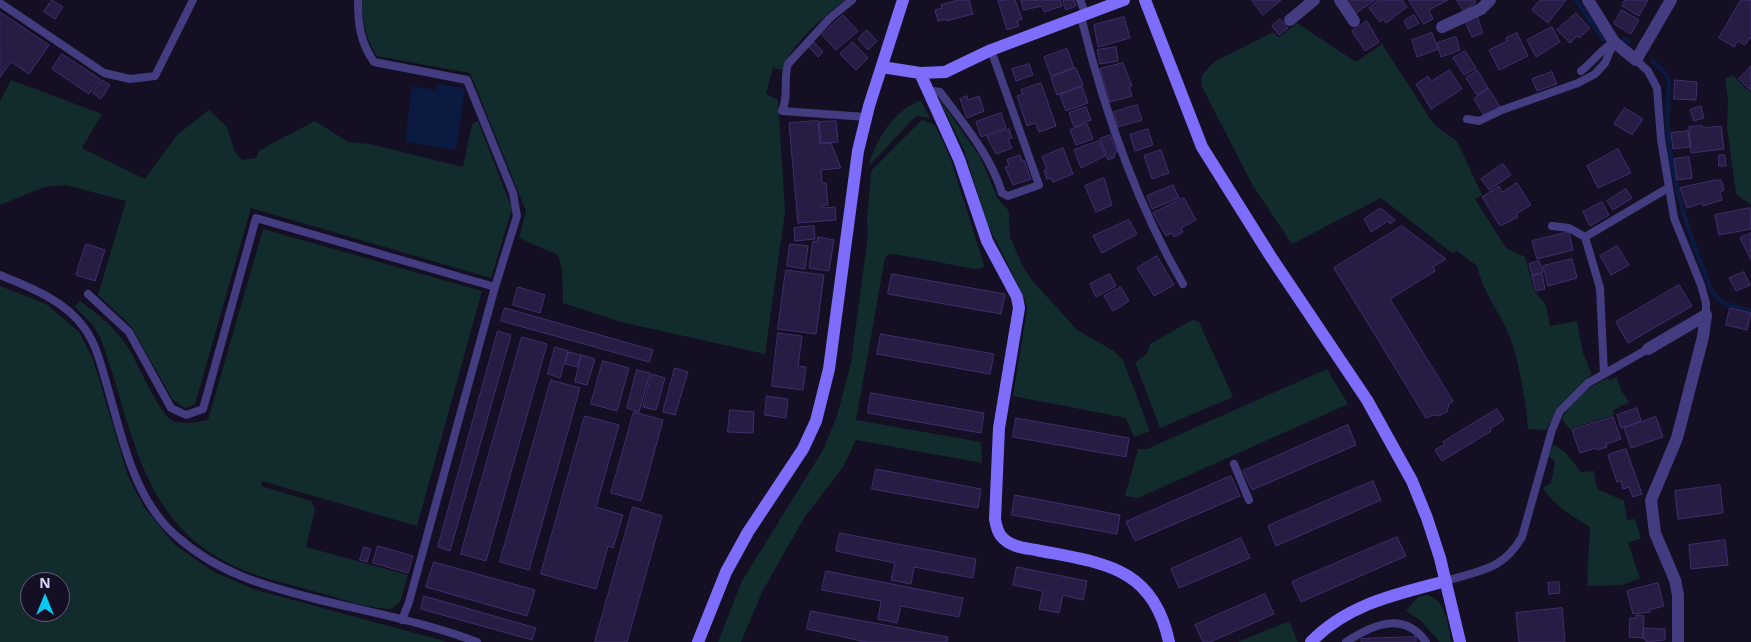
<!DOCTYPE html>
<html>
<head>
<meta charset="utf-8">
<style>
  body { margin:0 }
  #map { position:relative; width:1751px; height:642px; overflow:hidden; background:#140f23; font-family:"Open Sans",sans-serif }
  canvas { display:block }
  .north { position:absolute; left:20px; top:572px; width:50px; height:50px; box-sizing:border-box; background:#140f23; border:1px solid #645d7a; border-radius:50%; rotate:0deg; font-size:14px; font-weight:700; line-height:20px; text-align:center; color:#dbd3fd }
  .north::after { content:''; display:block; margin:auto; width:18px; height:22px; background:#08c8f4; clip-path:polygon(50% 0,100% 100%,50% 72%,0 100%) }
</style>
</head>
<body>
<div id="map">
<canvas width="1751" height="642"></canvas>
<div class="north">N</div>
</div>
<script>
const context = document.querySelector('canvas').getContext('2d');
context.lineJoin = 'round';
function fill(path, color) {
  context.fillStyle = color;
  context.fill(path, 'evenodd');
}
function strokePath(path, color, width, dash) {
  context.strokeStyle = color;
  context.lineWidth = width;
  context.lineCap = dash ? 'butt' : 'round';
  context.setLineDash(dash || []);
  context.stroke(path);
}
const green = new Path2D(`
  M362,0h483c-23,18 -52,42 -63,70l-9,-2 -7,26 12,6 7,112 -20,142 -144,-32 -58,-19 -1,-32 -4,-16 -39,-17 7,-27 -56,-138 -93,-17c-12,-19 -14,-34 -15,-56z
  M1297,23l59,39 26,-18 49,76 6,7 20,14 25,54 -7,4 31,49 19,9 10,35 11,13 4,21 27,-5 6,32 9,21 -31,30 -15,26 -18,-1c-1,-23 -10,-73 -19,-94 -10,-24 -26,-43 -32,-69l-20,-15 -5,2 -71,-55 -89,46 -40,-60 -51,-99 1,-10 12,-13 59,-30 6,5z
  M1733,76l18,17v112l-15,-11 -9,-67 1,-26 -3,-23z
  M11,80l91,34 -20,34 63,31 32,-44 32,-25 18,17 8,25 7,8 14,-2 4,-8 55,-29 33,21 22,2 93,23 9,-43 6,-3 34,88 -21,69 -240,-70 -56,196 -10,4 -12,-8 -42,-74 -33,-31 28,-94 -60,-16 -22,2 -44,18v-104z
  M938,97l42,60 18,42 11,12 1,26 12,28 9,14 46,51 37,21 9,9 27,71 -16,6 -8,-19 -113,-22 14,-87 -3,-12 -37,-74 -23,-73z
  M919,101h2l9,17 -13,-2 -4,3 -45,48c9,-28 23,-54 51,-66z
  M922,120l13,5 16,35 33,105 -2,3 -7,1 -80,-15 -8,1 -2,3 -29,162 125,22 1,21 -126,-23 -13,27 -39,51 -42,74 -21,50h-23l24,-61 81,-131 14,-34 14,-53 17,-128 -1,-15 4,-49z
  M263,229l219,62 -65,235 -155,-45 -1,5 50,15 4,8 -9,38 102,28 -8,27 -9,7c-25,0 -64,-15 -89,-21 -24,-7 -50,-12 -72,-24 -93,-46 -97,-141 -130,-227l-8,-13 -17,-17 5,-6c18,13 34,26 47,45 11,17 32,69 46,75 10,4 25,1 35,-1z
  M0,286l46,18 33,28 14,27 35,117 16,31 31,38 39,27 42,18 192,52h-448zM30,582h30v30h-30z
  M1192,320l7,2 34,75 -73,31 -25,-66 12,-8 3,-10z
  M1327,369l21,35 -210,94 -13,-2 13,-47h9z
  M1617,377l4,13 8,12 -16,8 1,5 -44,14 -8,-10c9,-19 26,-32 46,-41l1,3z
  M1553,444l12,8 16,20 13,-1 3,18 27,12 3,19 8,-1 6,19 -13,5 12,35 -18,7 -35,1 3,-59c-17,-11 -36,-21 -47,-39l8,-5 4,-21 -6,-6z
  M1427,595c20,6 21,29 24,47h-11l-19,-21 -15,-10 12,-14z
  M1287,622l3,1 8,19h-60z`);
const water = new Path2D(`
  M437,84l28,4 -9,62 -51,-8 7,-56 24,4z`);
const stream = new Path2D(`
  M1576,0l27,39
  M1624,39l5,3
  M1653,62l12,11 4,7c0,18 -3,36 -1,54 5,56 23,106 44,157 10,15 23,15 39,20`);
const building = new Path2D(`
  M52,0l11,7 -8,12 -11,-7z
  M959,0h10l4,14 -27,7v-2l-8,2 -3,-11 7,-2 -1,-3z
  M1015,0l7,19 -5,2 2,5 -12,4 -9,-29z
  M1021,0h39l2,6 -18,6 -2,-6 -18,4z
  M1063,0h11l2,6 -10,4z
  M1252,0h29l-18,15z
  M1351,0h24l-20,14 -8,-11z
  M1379,0h23l5,7 -21,16 -3,-4 -3,3 -11,-14z
  M1409,0h39l-19,10 4,9 -9,5z
  M1457,0h17l2,2 -12,9z
  M1540,0h26l-18,23 -16,-13z
  M1625,0h23l-9,16 -17,-10z
  M1741,0h10v39l-2,-1 -4,7 -7,-4 -4,6 -15,-9z
  M1622,10l17,10 -8,14 -17,-10z
  M0,12l49,33 -20,29 -18,-12 -11,15z
  M1576,13l14,15 -11,10 -2,-2 -7,7 -13,-13z
  M843,15l15,16 -22,19 -14,-15z
  M1414,15l5,8 -11,6 -4,-8z
  M1477,16l6,17 -11,4 -7,-16z
  M1124,17l6,21 -32,9 -4,-22z
  M1280,19l8,9 -9,7 -7,-9z
  M1367,21l12,21 -14,9 -13,-20z
  M1552,27l8,15 -24,15 -9,-17z
  M867,30l10,11 -9,9 -10,-11z
  M1432,33l6,16 -21,8 -5,-17z
  M1517,33l11,23 -29,14 -10,-20 18,-9 -1,-3z
  M1456,37l4,13 -19,7 -4,-14z
  M814,42l9,10 -5,5 -9,-10z
  M853,42l15,16 -12,12 -16,-16z
  M1116,47l2,14 -18,3 -3,-14z
  M1067,49l7,19 -23,8 -7,-19z
  M1465,51l11,17 -12,7 -11,-17z
  M62,54l38,25 -11,15 -37,-25z
  M1123,63l9,23 -3,1 3,9 -22,6 -10,-33z
  M1029,64l4,11 -17,6 -4,-12z
  M1751,66v25l-12,-12z
  M1076,68l7,17 -26,10 -6,-17z
  M1450,70l12,19 -31,20 -15,-25 12,-8 3,5z
  M1477,70l11,18 -11,7 -11,-17z
  M1552,72l5,12 -20,7 -5,-12z
  M102,80l8,5 -9,14 -8,-6z
  M1675,80l22,2 -1,18 -22,-1z
  M1041,83l15,43 -17,6 -3,-9 -9,3 -10,-30 6,-2 -2,-4z
  M1082,87l6,16 -22,8 -6,-16z
  M1489,89l11,18 -15,10 -11,-18z
  M967,96l1,4 11,-4 5,15 -17,7 -7,-19z
  M1137,105l5,15 -24,7 -4,-15z
  M1701,106l3,12 -10,3 -4,-11z
  M1086,107l5,13 -17,7 -5,-14z
  M1625,108l18,11 -11,16 -18,-11z
  M1001,113l5,15 -25,9 -5,-15z
  M818,121l2,23 11,-1 10,25 -20,2 1,13h4l2,22 -6,1v2l13,-1 1,13 -38,3 -9,-100z
  M836,121l2,21 -17,1 -2,-21z
  M1087,124l6,15 -17,6 -6,-15z
  M1702,126v2l19,-2 3,23 -33,4 -2,-26z
  M1009,129l3,9 -4,1 4,9 -16,6 -9,-17z
  M1148,129l5,16 -18,6 -5,-16z
  M1688,131l2,16 -17,2 -2,-16z
  M1110,135l7,17 -3,2 1,3 -7,3 -8,-21z
  M1099,141l6,15 -24,12 -7,-18z
  M1063,148l10,26 -20,8 -2,-4 -4,1 -3,-9 3,-1 -5,-12z
  M1618,149l13,24 -33,15 -11,-22z
  M1161,150l8,23 -17,6 -8,-23z
  M1020,155l2,6 2,-1 7,19 -18,6 -8,-18 4,-1 -2,-6z
  M1719,155h6l1,11h-7z
  M1689,157l3,21 -15,2 -3,-21z
  M1503,164l8,11 -22,15 -8,-11z
  M1104,178l8,27 -16,7 -11,-26z
  M1716,180h5l3,10 -4,2 2,8 -19,6 -1,-3 -15,5 -7,-20z
  M1517,183l14,22 -15,9 2,3 -18,9 -18,-29 17,-11 3,6z
  M1173,185l6,13 -27,11 -5,-13z
  M1626,189l6,9 -19,12 -6,-9z
  M1184,198l12,22 -15,8 2,4 -9,5 -2,-4 -6,3 -13,-23z
  M1602,202l7,13 -19,11 -7,-14z
  M1381,208l14,12 -5,4 -2,-3 -17,11 -7,-13z
  M1750,208l1,21 -32,6 -4,-20z
  M1129,220l8,14 -35,19 -9,-17z
  M814,226l1,13 -20,2 -1,-13z
  M1402,226l44,33 -13,8 2,4 -45,28 63,102 -4,3 -2,8 -8,4 -5,-1 -8,3 -92,-150z
  M1569,232l4,18 -36,9 -5,-18z
  M1751,233v27l-11,-22z
  M818,237l16,3 -5,31 -20,-3 4,-27 4,1z
  M86,244l19,6 -10,31 -19,-6z
  M790,244l18,2 -3,23 -18,-3z
  M1617,246l12,19 -18,10 -11,-19z
  M1157,256l17,29 -20,11 -17,-28z
  M1572,259l5,19 -29,8 -5,-20z
  M1539,261l4,11 -11,3 -3,-11z
  M786,270l38,5 -8,59 -38,-5z
  M1744,272l6,13 -14,6 -7,-13z
  M892,274l113,20 -4,20 -113,-20z
  M1110,274l6,12 -20,11 -6,-13z
  M1542,274l3,15 -9,2 -4,-15z
  M1679,285l13,21 -64,37 -12,-21z
  M518,287l27,8 -5,18 -27,-8z
  M1121,287l8,14 -16,10 -9,-15z
  M505,308l148,42 -4,12 -148,-41z
  M1730,308l21,5 -4,17 -21,-5z
  M498,331l13,4 -61,216 -12,-4z
  M778,333l24,3 -4,30 8,1 -3,23 -31,-4z
  M881,334l113,20 -4,20 -113,-20z
  M522,337l25,7 -61,217 -25,-7z
  M555,347l13,4 -8,27 -12,-4z
  M569,352l12,3 -4,12 -11,-3z
  M582,355l13,4 -8,26 -12,-3z
  M603,361l26,7 -12,43 -26,-7z
  M675,368l13,4 -13,43 -12,-3z
  M637,370l13,3 -11,39 -12,-4z
  M652,374l13,4 -9,32 -13,-3z
  M551,380l29,8 -51,182 -29,-8z
  M871,393l113,20 -3,20 -113,-20z
  M767,396l21,3 -2,19 -21,-3z
  M1637,408l4,13 -20,7 -4,-13z
  M1497,409l7,11 -14,9 1,2 -49,30 -7,-11 10,-6 -2,-2z
  M730,410l24,2 -1,21 -25,-1z
  M634,412l29,8 -22,81 -30,-8z
  M585,416l34,9 -23,82 27,8 -10,33 -5,-2 -12,43 -55,-15z
  M1613,417l8,22 -15,5 1,3 -10,3 -1,-2 -16,5 -8,-23z
  M1656,417l7,20 -32,11 -7,-20z
  M1016,418l113,20 -3,19 -113,-20z
  M1348,425l8,20 -104,45 -9,-19z
  M1626,449l16,45 -9,3 -4,-10 -6,2 -2,-8 -4,1 -9,-27z
  M876,469l105,20 -3,19 -106,-19z
  M1231,476l9,20 -105,45 -9,-19z
  M1373,481l8,19 -105,46 -8,-20z
  M1720,485l3,28 -45,6 -3,-28z
  M1015,495l105,20 -3,19 -105,-19z
  M633,507l29,9 -35,126h-32z
  M840,533l136,26 -3,19 -59,-11 -3,17 -20,-4 4,-17 -59,-12z
  M1397,537l9,19 -105,46 -9,-20z
  M1241,538l9,20 -71,30 -8,-19z
  M1725,540l3,25 -37,4 -2,-24z
  M378,546l35,10 -5,17 -35,-10z
  M364,547l7,2 -4,13 -7,-2z
  M434,562l101,28 -8,26 -101,-29z
  M1017,567l70,14 -4,19 -20,-5 -4,18 -20,-4 4,-18 -30,-6z
  M826,571l137,27 -4,19 -58,-11 -4,17 -19,-4 3,-18 -59,-11z
  M1559,582l1,11 -11,1 -1,-11z
  M1658,583l6,23 -15,4 1,2 -17,2 -6,-23z
  M1265,594l9,20 -64,28h-7l-8,-17z
  M424,596l112,32 -4,12 -111,-31z
  M1562,608l3,34h-46l-3,-29z
  M811,611l137,26 -1,5h-81l-59,-13z
  M1637,615l7,1 -1,22 -14,-1 1,-19h6z
  M1644,628l21,1v11l-19,2v-3h-2z
  M1416,637v5h-55v-3z`);
const lane = new Path2D(`
  M358,0c0,24 2,42 16,62l93,18 46,113 4,23 -22,71 -86,315 -7,18
  M852,0l-22,18 -42,46c-5,15 1,33 -6,47l84,6
  M1080,0l6,15
  M0,3l104,70 26,6 25,-3 38,-76
  M1081,17c23,93 54,184 102,267
  M1636,60l12,11 9,17 4,51 13,79 27,67 5,18v12
  M1581,71c12,-9 20,-22 33,-29
  M927,90l13,2c23,31 51,64 62,101l6,3 31,-11 -48,-135
  M1467,119l12,2 23,-11 76,-27 17,-9 10,-11 9,-21
  M1552,226l17,2 16,9
  M0,275c30,12 66,26 85,54 12,17 16,37 22,56 15,52 26,111 67,149 44,40 91,52 146,66 53,13 107,23 157,42
  M88,294l41,38 42,76 15,7 17,-6 53,-191 239,69
  M1604,374l-4,-86 -15,-51 83,-49
  M1234,464l15,36
  M1446,581c34,-11 56,-10 76,-44l30,-107 8,-19 28,-28 60,-34
  M1346,642c27,-18 58,-31 80,0`);
const street = new Path2D(`
  M1340,0l14,21
  M1588,0l26,42 22,18 35,-60
  M1290,20l24,-20
  M1442,27l39,-18 9,-9
  M1648,349l58,-34
  M1678,642v-47l-3,-15 -20,-47 -4,-33 26,-62 26,-101 3,-22`);
const secondary = new Path2D(`
  M1145,0l57,147 69,110 96,143 45,81 15,37 13,40 20,84
  M882,67l38,6 25,-1 46,-22 133,-50
  M920,73l39,86 28,82 30,56 2,11 -20,120 -4,91c1,6 2,12 6,17 9,11 23,12 35,14 65,13 117,15 133,92
  M698,642l28,-70 22,-40 55,-83 13,-28 13,-52 29,-218 11,-45 34,-106
  M1311,642c36,-38 86,-48 135,-61`);
fill(green, '#122c2d');
fill(water, '#0b1a40');
strokePath(stream, '#0b1a40', 4.5);
fill(building, '#271c43');
strokePath(building, '#412e6f', 1);
strokePath(lane, '#443c80', 8);
strokePath(street, '#443c80', 12);
strokePath(secondary, '#7d6dfa', 12);
</script>
</body>
</html>
